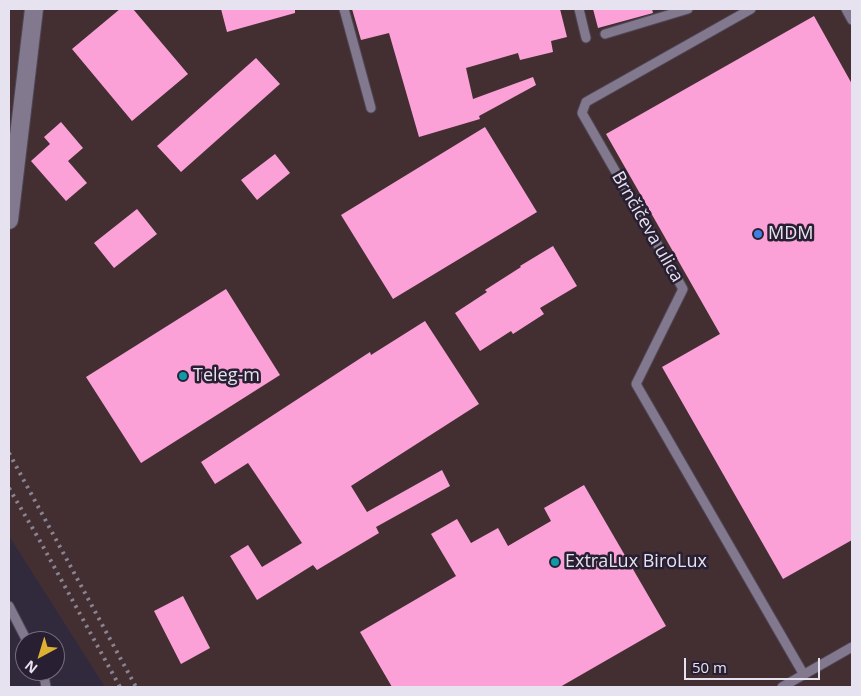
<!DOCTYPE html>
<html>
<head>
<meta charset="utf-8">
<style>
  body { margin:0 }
  #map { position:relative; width:861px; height:696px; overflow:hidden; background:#312a3c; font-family:"Open Sans",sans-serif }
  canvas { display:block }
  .frame { position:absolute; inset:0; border:10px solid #e7e2ef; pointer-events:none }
  .north { position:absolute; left:15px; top:631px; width:50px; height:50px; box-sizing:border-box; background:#282032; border:1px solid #746e7e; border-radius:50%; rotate:219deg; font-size:14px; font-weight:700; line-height:20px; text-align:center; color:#e7e2ef }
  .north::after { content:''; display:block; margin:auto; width:18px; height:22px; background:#deb133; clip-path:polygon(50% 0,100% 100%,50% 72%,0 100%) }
  .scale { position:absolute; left:684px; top:658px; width:136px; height:22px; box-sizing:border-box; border:2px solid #e7e2ef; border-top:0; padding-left:6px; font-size:15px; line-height:18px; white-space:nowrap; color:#e7e2ef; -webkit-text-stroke:4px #282032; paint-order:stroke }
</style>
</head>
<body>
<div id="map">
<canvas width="861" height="696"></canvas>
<div class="frame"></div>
<div class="north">N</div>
<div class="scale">50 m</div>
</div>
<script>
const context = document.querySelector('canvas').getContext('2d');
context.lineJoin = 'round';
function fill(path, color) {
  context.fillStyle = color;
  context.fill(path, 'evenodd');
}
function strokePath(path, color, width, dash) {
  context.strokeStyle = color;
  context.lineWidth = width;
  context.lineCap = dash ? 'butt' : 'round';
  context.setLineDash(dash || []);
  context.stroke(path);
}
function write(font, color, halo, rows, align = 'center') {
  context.font = font + ' "Open Sans",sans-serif';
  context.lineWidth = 5;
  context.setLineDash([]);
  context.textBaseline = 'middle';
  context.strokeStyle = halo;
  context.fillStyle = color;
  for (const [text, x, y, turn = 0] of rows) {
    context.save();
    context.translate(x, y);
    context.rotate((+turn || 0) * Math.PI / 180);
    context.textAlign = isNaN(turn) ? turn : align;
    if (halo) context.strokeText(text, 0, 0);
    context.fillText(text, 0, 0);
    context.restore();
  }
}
const industrial = new Path2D(`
  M9,9h843v678h-747l-96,-151z`);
const building = new Path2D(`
  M120,9h13l55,65 -56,47 -60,-72z
  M221,9h74v4l-68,19z
  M352,9h208l7,28 -16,4 2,11 -33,8 -2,-7 -52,15 7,31 60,-22 3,8 -57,31 1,3 -61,18 -30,-104 -28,7z
  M593,9h59l1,4 -55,15z
  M814,16l38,68v456l-69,39 -121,-212 58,-33 -114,-200z
  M256,58l24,26 -99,88 -24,-26z
  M61,122l22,26 -15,13 19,22 -21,18 -35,-40 19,-17 -6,-7z
  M485,127l52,85 -144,87 -52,-84z
  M275,154l15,19 -33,27 -16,-20z
  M137,209l20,25 -43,34 -20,-25z
  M553,246l24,40 -37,22 4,6 -31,20 -2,-3 -31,20 -25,-38 32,-21 -2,-2 36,-23 -1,-1z
  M226,289l54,86 -139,88 -55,-86z
  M425,321l54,83 -128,82 16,26 75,-42 8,16 -74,41 3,6 -62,37 -4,-5 -56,35 -27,-44 18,-11 14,22 40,-24 -54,-80 -33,21 -14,-22 169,-110 1,3z
  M584,485l82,141 -106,61h-168l-32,-55 96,-56 -25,-42 26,-15 14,24 27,-15 10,18 43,-25 -7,-13z
  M183,596l27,52 -29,16 -27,-53z`);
const service = new Path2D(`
  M344,9l27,99
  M579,9l7,29
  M751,9l-165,93 -4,11 101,176 -47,95 168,291
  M846,9l6,11
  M605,34l83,-25
  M9,606l18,35
  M43,671l3,16
  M782,687l70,-40`);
const minor = new Path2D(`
  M9,220l25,-211`);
const rail = new Path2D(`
  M9,453l127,234
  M9,488l31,53 80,146`);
const markers = [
  [758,234,5,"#3f7fe0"],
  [183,376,5,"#0f9aa8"],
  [555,562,5,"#0f9aa8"]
];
const streetNames = [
  ["Brnčičeva ulica",647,227,60]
];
const poiNames = [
  ["MDM",768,234],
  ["Teleg-m",193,376],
  ["ExtraLux BiroLux",565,562]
];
fill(industrial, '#432f32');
fill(building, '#fba1d8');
strokePath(service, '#4f4858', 11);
strokePath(minor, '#4f4858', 20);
strokePath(service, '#82798f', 9);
strokePath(minor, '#82798f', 18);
strokePath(rail, '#898392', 4, [2.5, 5]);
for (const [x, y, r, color] of markers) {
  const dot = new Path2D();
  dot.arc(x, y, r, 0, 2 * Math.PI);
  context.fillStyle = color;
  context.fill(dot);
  strokePath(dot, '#282032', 2);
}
write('18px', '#e7e2ef', '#282032', streetNames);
write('18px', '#e7e2ef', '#282032', poiNames, 'left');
</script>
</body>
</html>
